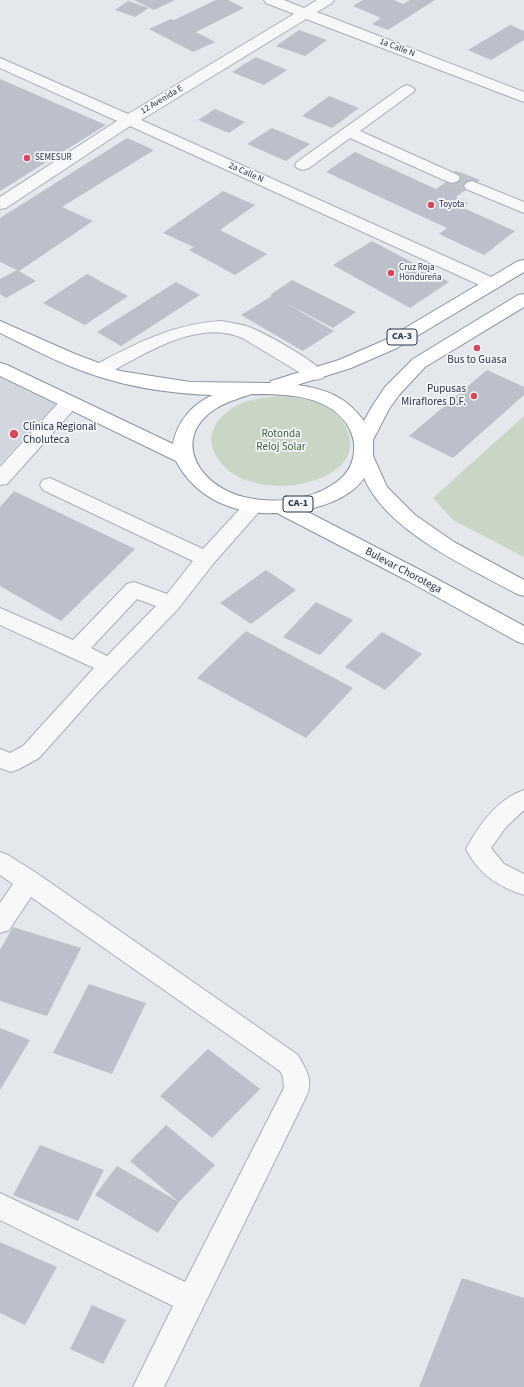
<!DOCTYPE html>
<html>
<head>
<meta charset="utf-8">
<style>
  body { margin:0 }
  canvas { display:block; background:#e4e7ec }
</style>
</head>
<body>
<canvas width="524" height="1387"></canvas>
<script>
const context = document.querySelector('canvas').getContext('2d');
context.lineJoin = 'round';
function fill(path, color) {
  context.fillStyle = color;
  context.fill(path, 'evenodd');
}
function strokePath(path, color, width, dash) {
  context.strokeStyle = color;
  context.lineWidth = width;
  context.lineCap = dash ? 'butt' : 'round';
  context.setLineDash(dash || []);
  context.stroke(path);
}
function write(font, color, halo, rows, align = 'center') {
  context.font = font + ' "Source Sans 3",sans-serif';
  context.lineWidth = 3.5;
  context.setLineDash([]);
  context.textBaseline = 'middle';
  context.strokeStyle = halo;
  context.fillStyle = color;
  for (const [text, x, y, turn = 0] of rows) {
    context.save();
    context.translate(x, y);
    context.rotate((+turn || 0) * Math.PI / 180);
    context.textAlign = isNaN(turn) ? turn : align;
    if (halo) context.strokeText(text, 0, 0);
    context.fillText(text, 0, 0);
    context.restore();
  }
}
const built = new Path2D(`
  M0,377l56,27 -56,60z`);
const green = new Path2D(`
  M277,396c14,1 28,2 41,7 13,6 26,16 30,29 15,43 -51,58 -81,53 -14,-2 -29,-6 -39,-15 -25,-22 -21,-48 8,-64 12,-7 27,-8 41,-10z
  M524,416v141l-71,-37 -20,-22z`);
const building = new Path2D(`
  M134,0h41l-21,10z
  M216,0h12l16,8 -48,24 19,10 -22,10 -44,-23 22,-10 3,1z
  M363,0h31l9,4 7,-4h25l-47,30 -16,-6 9,-6 -28,-12z
  M128,1l21,7 -14,9 -20,-7z
  M510,25l14,6v9l-33,20 -23,-10z
  M299,30l28,10 -22,16 -29,-10z
  M256,57l31,13 -23,15 -32,-13z
  M0,79l106,46 -106,66z
  M329,96l30,12 -27,20 -30,-12z
  M215,109l30,13 -16,11 -31,-13z
  M272,128l38,16 -24,17 -39,-17z
  M127,138l27,12 -92,57 31,14 -74,50 17,10 -30,17 -6,-4v-15l17,-9 -17,-8v-44z
  M355,152l81,37 24,-17 20,8 -24,17 12,6 -7,4 54,24 -31,24 -45,-21 8,-6 -121,-56z
  M223,191l32,14 -35,25 47,24 -32,21 -46,-25 5,-3 -31,-14z
  M372,241l77,41 -39,26 -77,-43z
  M87,274l41,22 -43,29 -42,-22z
  M292,280l64,32 -23,16 -49,-26 50,29 -31,20 -62,-36 31,-19 -2,-1z
  M176,282l24,13 -79,51 -24,-14z
  M487,370l37,17v8l-71,63 -44,-22z
  M14,491l121,58 -74,72 -61,-35v-79z
  M266,570l30,20 -45,34 -31,-21z
  M316,602l37,18 -33,35 -37,-18z
  M246,631l107,57 -47,50 -109,-60z
  M382,632l40,22 -37,36 -40,-23z
  M13,927l68,21 -34,68 -47,-15v-51z
  M89,984l57,19 -34,71 -59,-21z
  M0,1028l30,12 -30,50z
  M208,1049l52,40 -48,49 -52,-42z
  M166,1125l49,40 -36,37 -49,-41z
  M40,1145l64,25 -26,51 -65,-26z
  M117,1166l62,36 -21,31 -63,-38z
  M0,1242l57,25 -32,58 -25,-12z
  M462,1278l62,20v89h-105z
  M92,1305l34,15 -23,44 -33,-15z`);
const minorTunnel = new Path2D(`
  M452,178l20,8`);
const minor = new Path2D(`
  M264,0h20l20,8 13,-8h17l-2,3 -15,9 207,80v10l-218,-83 -165,101 357,160 3,4 -3,4 -6,1 -6,-1 -356,-162 -124,82 -6,1v-12l117,-76 -117,-53v-10l128,56 166,-100 -28,-11z
  M407,85l5,2 3,3 -3,3 -52,38 98,44 2,3 -2,3 -6,2 -6,-2 -96,-43 -41,30 -6,2 -6,-2 -2,-3 2,-3 105,-75z
  M472,181l52,21v11l-58,-24 -2,-3 2,-3z
  M222,321c8,2 17,3 24,5 16,5 71,36 79,48l-2,4 -7,2 -7,-2 -65,-39c-43,-22 -100,15 -137,35l-7,2 -7,-2 -2,-4 2,-4c42,-22 82,-43 129,-45z
  M69,397l7,2 2,4 -2,4 -69,77 -7,1v-18l62,-68z
  M50,478l153,71 44,-48 7,-2 7,2 3,5 -51,58 -35,45 -81,84 -58,65 -20,11 -8,3 -11,-4v-19l10,4 13,-7 71,-78 -94,-43v-17l73,32 54,-56 7,-2 33,12 26,-33 -150,-71 -3,-5 3,-5zM137,599l19,7 -49,50 -16,-8z
  M524,790v20l-18,17 -15,21 13,16 20,10v21c-27,-9 -45,-21 -58,-46 13,-24 31,-50 58,-59z
  M0,852l8,3 30,19 260,181c8,15 16,25 8,42l-142,290h-31l40,-81 -173,-86v-27l185,89 99,-194 -1,-11 -3,-6 -249,-174 -22,33 -9,3v-30l13,-19 -13,-9z`);
const highway = new Path2D(`
  M524,260v12l-127,76 -46,20 -54,17c30,4 49,12 67,36l7,-13 14,-21 28,-28 105,-64 6,-1v13l-99,60 -26,28 -10,14 -16,31v16l14,31 28,28 39,27 70,38v16l-7,-2c-51,-28 -129,-62 -153,-116 -13,19 -39,28 -60,32l118,61 102,55v18l-8,-3 -108,-60 -131,-68c-42,2 -81,-14 -101,-52l-176,-85v-13l7,2 166,79c4,-22 19,-40 40,-49 -33,-1 -72,-6 -103,-15 -38,-10 -75,-30 -110,-47v-12l75,33 45,17 70,11 80,1 1,-2 68,-21 46,-20 133,-79zM252,394c32,0 73,0 94,29 6,9 9,17 8,28 -1,16 -9,26 -22,34 -24,16 -60,19 -88,12 -43,-10 -75,-57 -29,-88 11,-7 24,-11 37,-15z`);
const markers = [
  [27,158,4,"#d1495b"],
  [431,205,4,"#d1495b"],
  [391,273,4,"#d1495b"],
  [477,348,4,"#d1495b"],
  [474,396,4,"#d1495b"],
  [14,434,5,"#d1495b"]
];
const farStreetnames = [
  ["1a Calle N",397,48,21],
  ["12 Avenida E",162,100,-31],
  ["2a Calle N",246,173,24]
];
const farPoinames = [
  ["SEMESUR",35,158],
  ["Toyota",439,205],
  ["Cruz Roja",399,268],
  ["Hondureña",399,278]
];
const shields = [
  [402,337,30],
  [298,504,30]
];
const shieldNames = [
  ["CA-3",402,337],
  ["CA-1",298,504]
];
const poiNames = [
  ["Bus to Guasa",477,361],
  ["Pupusas",466,390,"right"],
  ["Miraflores D.F.",466,403,"right"],
  ["Clínica Regional",23,428,"left"],
  ["Choluteca",23,441,"left"]
];
const parkNames = [
  ["Rotonda",281,435],
  ["Reloj Solar",281,448]
];
const streetNames = [
  ["Bulevar Chorotega",403,571,28]
];
fill(built, '#d2d6de');
fill(green, '#c9d6c5');
fill(building, '#bbc0ca');
strokePath(minorTunnel, '#bfc3cb', 16, [16, 8]);
strokePath(minor, '#a9aeb7', 2);
strokePath(highway, '#8b94a3', 2);
fill(minor, '#f7f8fa');
fill(highway, '#fff');
for (const [x, y, r, color] of markers) {
  const dot = new Path2D();
  dot.arc(x, y, r, 0, 2 * Math.PI);
  context.fillStyle = color;
  context.fill(dot);
  strokePath(dot, '#f4f6f9', 1.5);
}
write('9px', '#2b3445', '#f4f6f9', farStreetnames);
write('9px', '#2b3445', '#f4f6f9', farPoinames, 'left');
for (const [x, y, w] of shields) {
  const box = new Path2D();
  box.roundRect(x - w / 2, y - 8, w, 16, 3);
  context.fillStyle = '#f4f6f9';
  context.fill(box);
  strokePath(box, '#2b3445', 1);
}
write('bold 10px', '#2b3445', null, shieldNames);
write('11px', '#2b3445', '#f4f6f9', poiNames);
write('11px', '#3f6138', '#f4f6f9', parkNames);
write('11px', '#2b3445', '#f4f6f9', streetNames);
</script>
</body>
</html>
